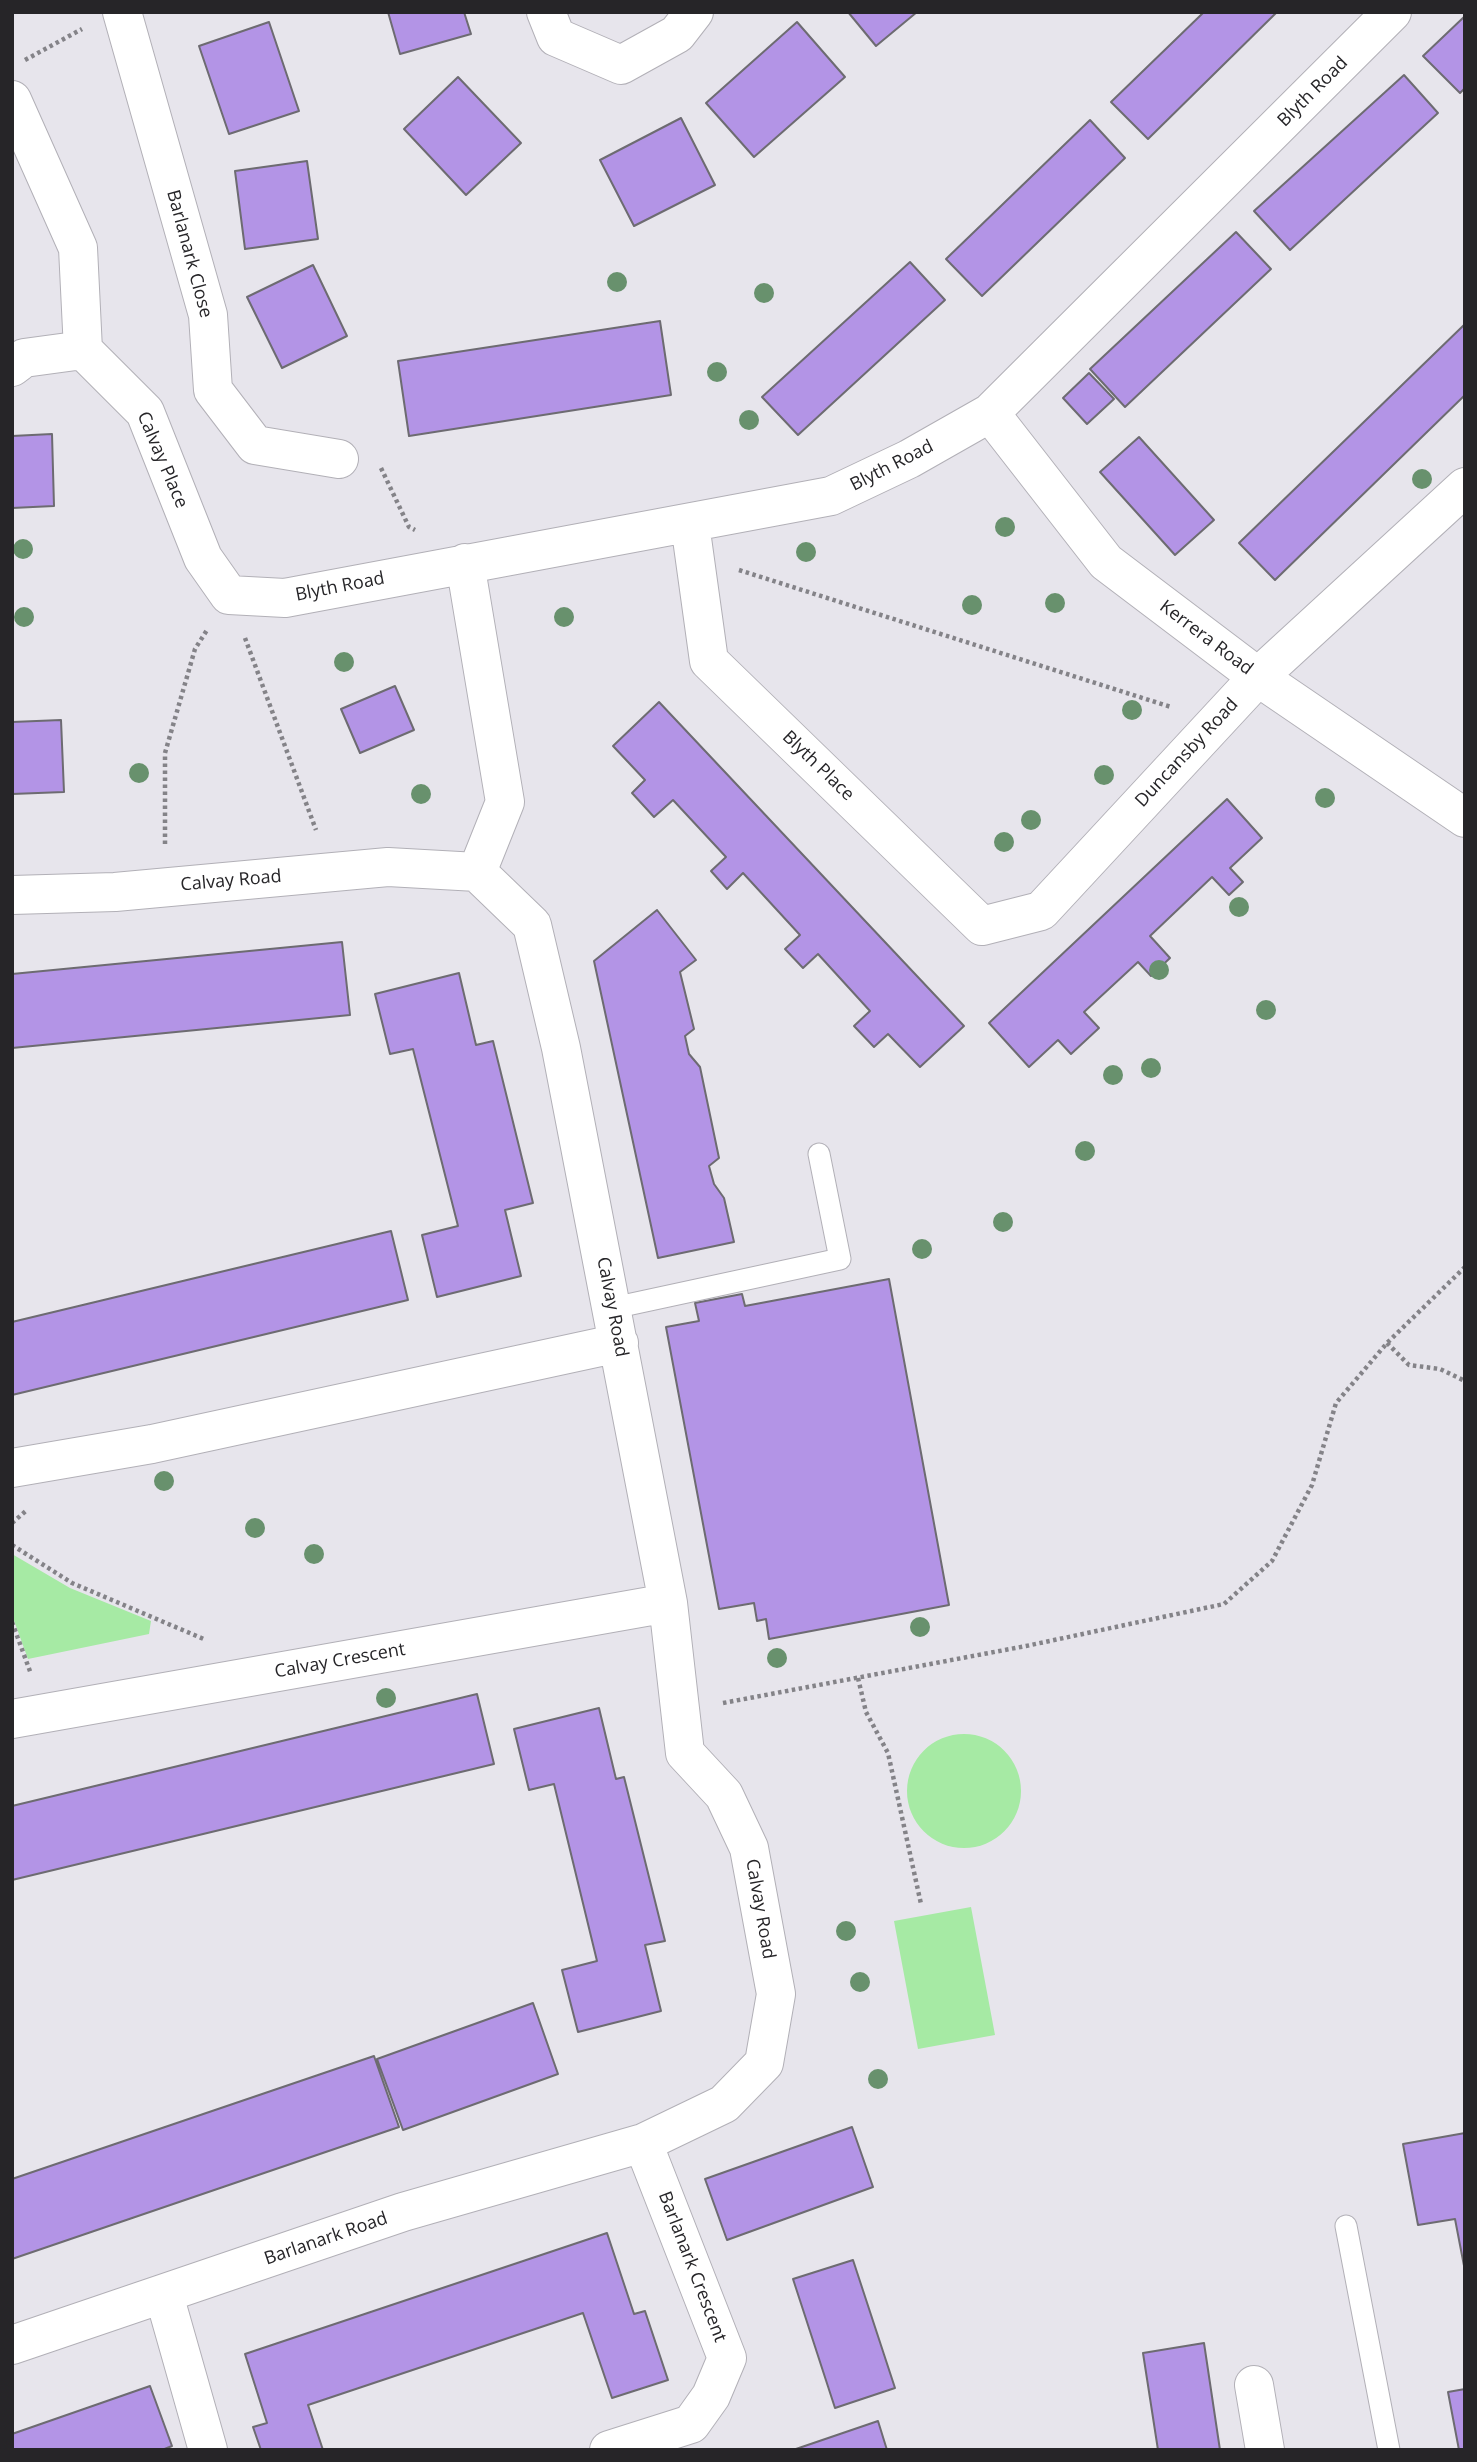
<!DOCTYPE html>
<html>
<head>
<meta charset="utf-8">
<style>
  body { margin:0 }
  #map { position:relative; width:1477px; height:2462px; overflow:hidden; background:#e7e5ec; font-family:"Open Sans",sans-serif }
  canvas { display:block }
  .frame { position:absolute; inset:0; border:14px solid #262528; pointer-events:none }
</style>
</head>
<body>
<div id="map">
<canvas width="1477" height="2462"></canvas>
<div class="frame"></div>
</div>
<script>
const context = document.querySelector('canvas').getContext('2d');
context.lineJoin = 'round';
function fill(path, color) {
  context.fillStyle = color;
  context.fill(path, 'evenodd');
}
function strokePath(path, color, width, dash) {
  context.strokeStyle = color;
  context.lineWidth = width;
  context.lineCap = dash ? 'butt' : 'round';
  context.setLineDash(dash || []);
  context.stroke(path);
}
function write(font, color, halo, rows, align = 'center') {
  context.font = font + ' "Open Sans",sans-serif';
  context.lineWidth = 6;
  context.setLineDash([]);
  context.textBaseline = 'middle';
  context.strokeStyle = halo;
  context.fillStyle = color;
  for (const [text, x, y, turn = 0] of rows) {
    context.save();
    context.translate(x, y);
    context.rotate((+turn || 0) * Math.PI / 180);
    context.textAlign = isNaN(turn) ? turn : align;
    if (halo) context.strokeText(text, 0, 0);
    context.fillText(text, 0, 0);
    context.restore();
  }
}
const green = new Path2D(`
  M12,1554l58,34 81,33 -2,13 -121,25 -16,-44z
  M907 1791a57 57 0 1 1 114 0a57 57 0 1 1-114 0Z
  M971,1907l24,128 -77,14 -24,-128z`);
const building = new Path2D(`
  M388,12h76l7,22 -71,20z
  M848,12h69l-41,34z
  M1204,12h73l-129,127 -37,-37z
  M1465,16v72l-5,5 -37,-37z
  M269,22l30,89 -70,23 -30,-88z
  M797,22l48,55 -91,80 -48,-54z
  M1404,75l34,38 -148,137 -36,-39z
  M458,77l63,66 -55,52 -62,-66z
  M681,118l34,67 -81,41 -34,-66z
  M1090,120l35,38 -143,138 -36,-37z
  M307,161l11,78 -73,10 -10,-78z
  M1236,232l35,37 -146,138 -35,-38z
  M910,262l35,38 -147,135 -36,-38z
  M313,265l34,71 -65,32 -35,-71z
  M660,321l11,74 -262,41 -11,-75z
  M1465,324v71l-190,185 -36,-37z
  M1089,373l25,26 -27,25 -24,-26z
  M52,434l2,72 -42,2v-72z
  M1139,437l75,83 -39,35 -75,-83z
  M395,686l19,44 -54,23 -19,-44z
  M659,702l305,324 -44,41 -32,-33 -14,13 -20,-21 16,-15 -52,-57 -15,14 -18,-19 15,-14 -57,-62 -16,16 -16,-18 15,-14 -53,-57 -19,17 -22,-24 13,-13 -32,-34z
  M61,720l3,72 -52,2v-72z
  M1227,799l35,39 -32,30 13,14 -14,13 -17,-18 -62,59 20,22 -19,18 -13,-14 -54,50 15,16 -28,26 -13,-14 -29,27 -40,-44z
  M657,910l39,50 -16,12 14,57 -9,7 4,18 11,13 19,91 -10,8 5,18 10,14 10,44 -76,16 -64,-297z
  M342,942l8,73 -338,33v-74z
  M459,973l17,72 17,-4 40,162 -28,7 16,66 -84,21 -15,-62 36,-9 -45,-177 -23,5 -15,-60z
  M391,1231l17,69 -396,95v-73z
  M889,1279l60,326 -180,34 -3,-20 -9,2 -3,-18 -35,6 -53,-282 33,-6 -4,-18 47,-9 3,12z
  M477,1694l17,70 -482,116v-74z
  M599,1708l17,71 8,-2 41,164 -20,4 16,66 -83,21 -16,-62 35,-9 -43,-177 -25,6 -15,-61z
  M533,2003l25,71 -155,56 -26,-71z
  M374,2056l25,71 -387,132v-80z
  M852,2127l21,60 -146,53 -22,-61z
  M1465,2133v138l-10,-52 -37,6 -15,-81z
  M607,2233l27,81 11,-3 23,69 -56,18 -29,-85 -275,92 15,45h-62l-8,-23 14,-4 -22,-69z
  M853,2260l42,128 -60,20 -42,-129z
  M1204,2343l16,107h-62l-15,-97z
  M150,2386l22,60 -10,4h-150v-16z
  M1465,2389v61h-6l-11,-58z
  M878,2421l9,29h-94z`);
const path = new Path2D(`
  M25,60l57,-31
  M381,468l28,59 6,3
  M739,570l432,137
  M245,638l71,192
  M165,844v-91l30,-104 12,-19
  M1387,1343l22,22 31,4 25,12
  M12,1523l15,-13
  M12,1545l60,38 134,57
  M12,1622l19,52
  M858,1678l8,34 22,41 33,151
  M723,1703l303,-57 198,-42 48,-43 40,-76 24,-82 51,-60 78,-76`);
const service = new Path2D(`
  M613,1308l227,-49 -21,-105
  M1346,2226l43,224`);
const minor = new Path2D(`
  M122,12l86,303 5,75 42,55 84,14
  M546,12l10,25 65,28 56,-31 17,-22
  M12,100l66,148 5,102 62,62 58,146 26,37 56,3 546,-102 78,-37 81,-46 402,-401
  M12,367l12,-9 59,-8
  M990,413l116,149 152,115 207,141
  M690,524l19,137 273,265 59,-15 217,-234 207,-190
  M465,563l40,239 -28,70
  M12,895l103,-3 273,-25 89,5 55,53 29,123 107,555 17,150 39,42 25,53 27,146 -12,69 -40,41 -81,39 -240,69 -391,133
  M12,1468l140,-24 467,-101
  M12,1719l656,-116
  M164,2295l44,155
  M1254,2385l11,65
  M609,2450l82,-26 20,-28 16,-38 -84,-215`);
const trees = [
  [617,282],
  [764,293],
  [717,372],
  [749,420],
  [1422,479],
  [1005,527],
  [23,549],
  [806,552],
  [1055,603],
  [972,605],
  [24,617],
  [564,617],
  [344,662],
  [1132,710],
  [139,773],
  [1104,775],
  [421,794],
  [1325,798],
  [1031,820],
  [1004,842],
  [1239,907],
  [1159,970],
  [1266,1010],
  [1151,1068],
  [1113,1075],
  [1085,1151],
  [1003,1222],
  [922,1249],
  [164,1481],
  [255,1528],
  [314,1554],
  [920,1627],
  [777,1658],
  [386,1698],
  [846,1931],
  [860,1982],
  [878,2079]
];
const streetNames = [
  ["Blyth Road",1313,92,-45],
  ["Barlanark Close",189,254,75],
  ["Calvay Place",162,460,67],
  ["Blyth Road",892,466,-27],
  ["Blyth Road",340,587,-11],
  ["Kerrera Road",1206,638,37],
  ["Duncansby Road",1187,753,-47],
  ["Blyth Place",818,766,44],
  ["Calvay Road",231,881,-5],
  ["Calvay Road",612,1307,79],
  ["Calvay Crescent",340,1661,-10],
  ["Calvay Road",760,1909,80],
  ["Barlanark Road",326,2239,-19],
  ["Barlanark Crescent",692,2267,69]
];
fill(green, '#a6eaa4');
fill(building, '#b394e6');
strokePath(building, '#6d6b71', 2);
strokePath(service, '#b2b0b7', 23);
strokePath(minor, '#b2b0b7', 40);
strokePath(path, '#848388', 4.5, [3.5, 3.5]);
strokePath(service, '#fff', 21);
strokePath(minor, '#fff', 38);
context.fillStyle = '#68916d';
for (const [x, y] of trees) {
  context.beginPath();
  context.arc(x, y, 10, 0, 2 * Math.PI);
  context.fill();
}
write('18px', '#262528', '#fff', streetNames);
</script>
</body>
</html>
